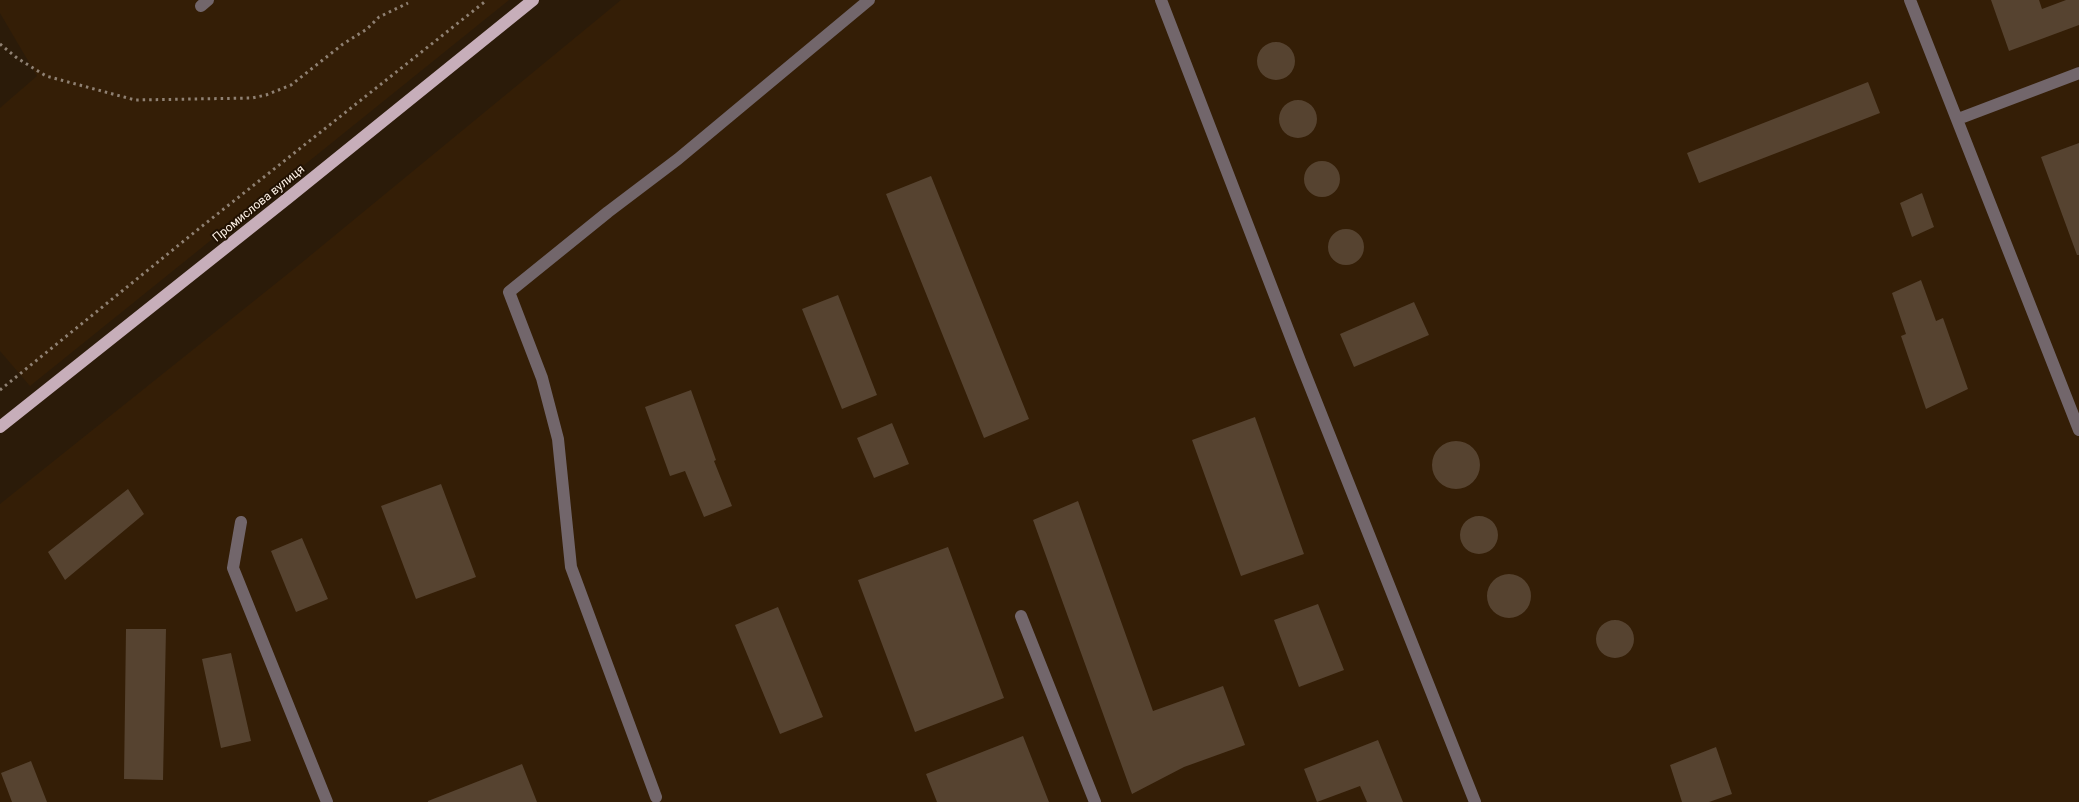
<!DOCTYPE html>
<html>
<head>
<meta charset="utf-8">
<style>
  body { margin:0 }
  canvas { display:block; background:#2b1b09 }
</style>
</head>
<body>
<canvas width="2079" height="802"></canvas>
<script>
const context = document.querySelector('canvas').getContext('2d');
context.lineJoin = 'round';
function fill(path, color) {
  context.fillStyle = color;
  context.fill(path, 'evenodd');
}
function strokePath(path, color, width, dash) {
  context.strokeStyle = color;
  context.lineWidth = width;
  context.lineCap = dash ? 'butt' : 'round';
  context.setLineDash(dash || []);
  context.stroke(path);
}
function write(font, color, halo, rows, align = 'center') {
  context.font = font + ' Roboto,sans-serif';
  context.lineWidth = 4;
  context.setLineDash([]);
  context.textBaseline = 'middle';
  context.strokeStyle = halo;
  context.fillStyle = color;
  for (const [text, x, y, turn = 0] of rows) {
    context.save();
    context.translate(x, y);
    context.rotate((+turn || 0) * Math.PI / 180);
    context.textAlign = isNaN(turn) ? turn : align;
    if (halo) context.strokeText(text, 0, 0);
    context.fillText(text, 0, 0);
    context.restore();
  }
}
const built = new Path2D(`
  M0,0h509l-479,386 -30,-35v-243l37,-32 -37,-63z
  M621,0h1458v802h-2079v-298l294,-235z`);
const building = new Path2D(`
  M1991,0h48l3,9 24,-9h13v25l-70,26z
  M1257 61a19 19 0 1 1 38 0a19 19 0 1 1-38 0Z
  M1868,82l12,31 -181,70 -12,-30z
  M1279 119a19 19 0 1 1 38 0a19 19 0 1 1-38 0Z
  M2079,143v112h-2l-36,-98z
  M1304 179a18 18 0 1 1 36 0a18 18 0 1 1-36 0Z
  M931,176l98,243 -45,19 -98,-244z
  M1922,193l12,34 -22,10 -12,-34z
  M1328 247a18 18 0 1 1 36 0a18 18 0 1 1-36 0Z
  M1921,280l15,41 7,-3 25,71 -42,20 -25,-73 5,-2 -14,-41z
  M838,295l39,100 -35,14 -40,-100z
  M1414,302l15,33 -75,32 -14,-33z
  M691,390l25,70 -2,1 18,45 -28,11 -19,-46 -15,5 -25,-69z
  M1255,417l49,137 -63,22 -49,-136z
  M892,423l17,41 -35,14 -17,-40z
  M1432 465a24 24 0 1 1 48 0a24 24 0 1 1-48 0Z
  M441,484l35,93 -60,22 -35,-93z
  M128,489l16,25 -79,66 -17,-28z
  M1078,501l75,210 70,-25 22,59 -61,22 -52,27 -99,-274z
  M1460 535a19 19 0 1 1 38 0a19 19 0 1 1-38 0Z
  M302,538l26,61 -32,13 -25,-61z
  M948,547l56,151 -89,34 -57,-152z
  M1487 596a22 22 0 1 1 44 0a22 22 0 1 1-44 0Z
  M1318,604l26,66 -45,17 -25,-67z
  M778,607l45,110 -43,17 -45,-109z
  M1596 639a19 19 0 1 1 38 0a19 19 0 1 1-38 0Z
  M126,629h40l-3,151 -39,-1z
  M231,653l20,88 -30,7 -19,-89z
  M1023,736l26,66h-112l-11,-28z
  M1378,740l25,62h-36l-7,-16 -43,16 -13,-33z
  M1716,747l16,47 -23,8h-27l-12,-37z
  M31,761l16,41h-35l-11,-29z
  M522,764l15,38h-109v-1z`);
const path = new Path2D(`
  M0,44l17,14 29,18 89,24 117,-2 14,-3 25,-10 52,-41 24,-15 12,-12 29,-14
  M0,390l201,-163 286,-227`);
const minor = new Path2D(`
  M1161,0l139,361 175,441
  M1910,0l169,430
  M201,6l7,-6
  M1958,119l121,-46
  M241,522l-8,46 94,234
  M1021,616l74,186
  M656,797l-85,-230 -13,-128 -16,-61 -33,-86 99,-80 70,-53 191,-159`);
const major = new Path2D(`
  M0,427l288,-229 245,-198`);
const streetNames = [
  ["Промислова вулиця",259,204,-39]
];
fill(built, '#341e06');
fill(building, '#564330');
strokePath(path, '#8f8173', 3, [2.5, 4]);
strokePath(minor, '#72666b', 12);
strokePath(major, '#c7aeba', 12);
write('12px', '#fef2e7', '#211102', streetNames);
</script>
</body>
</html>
